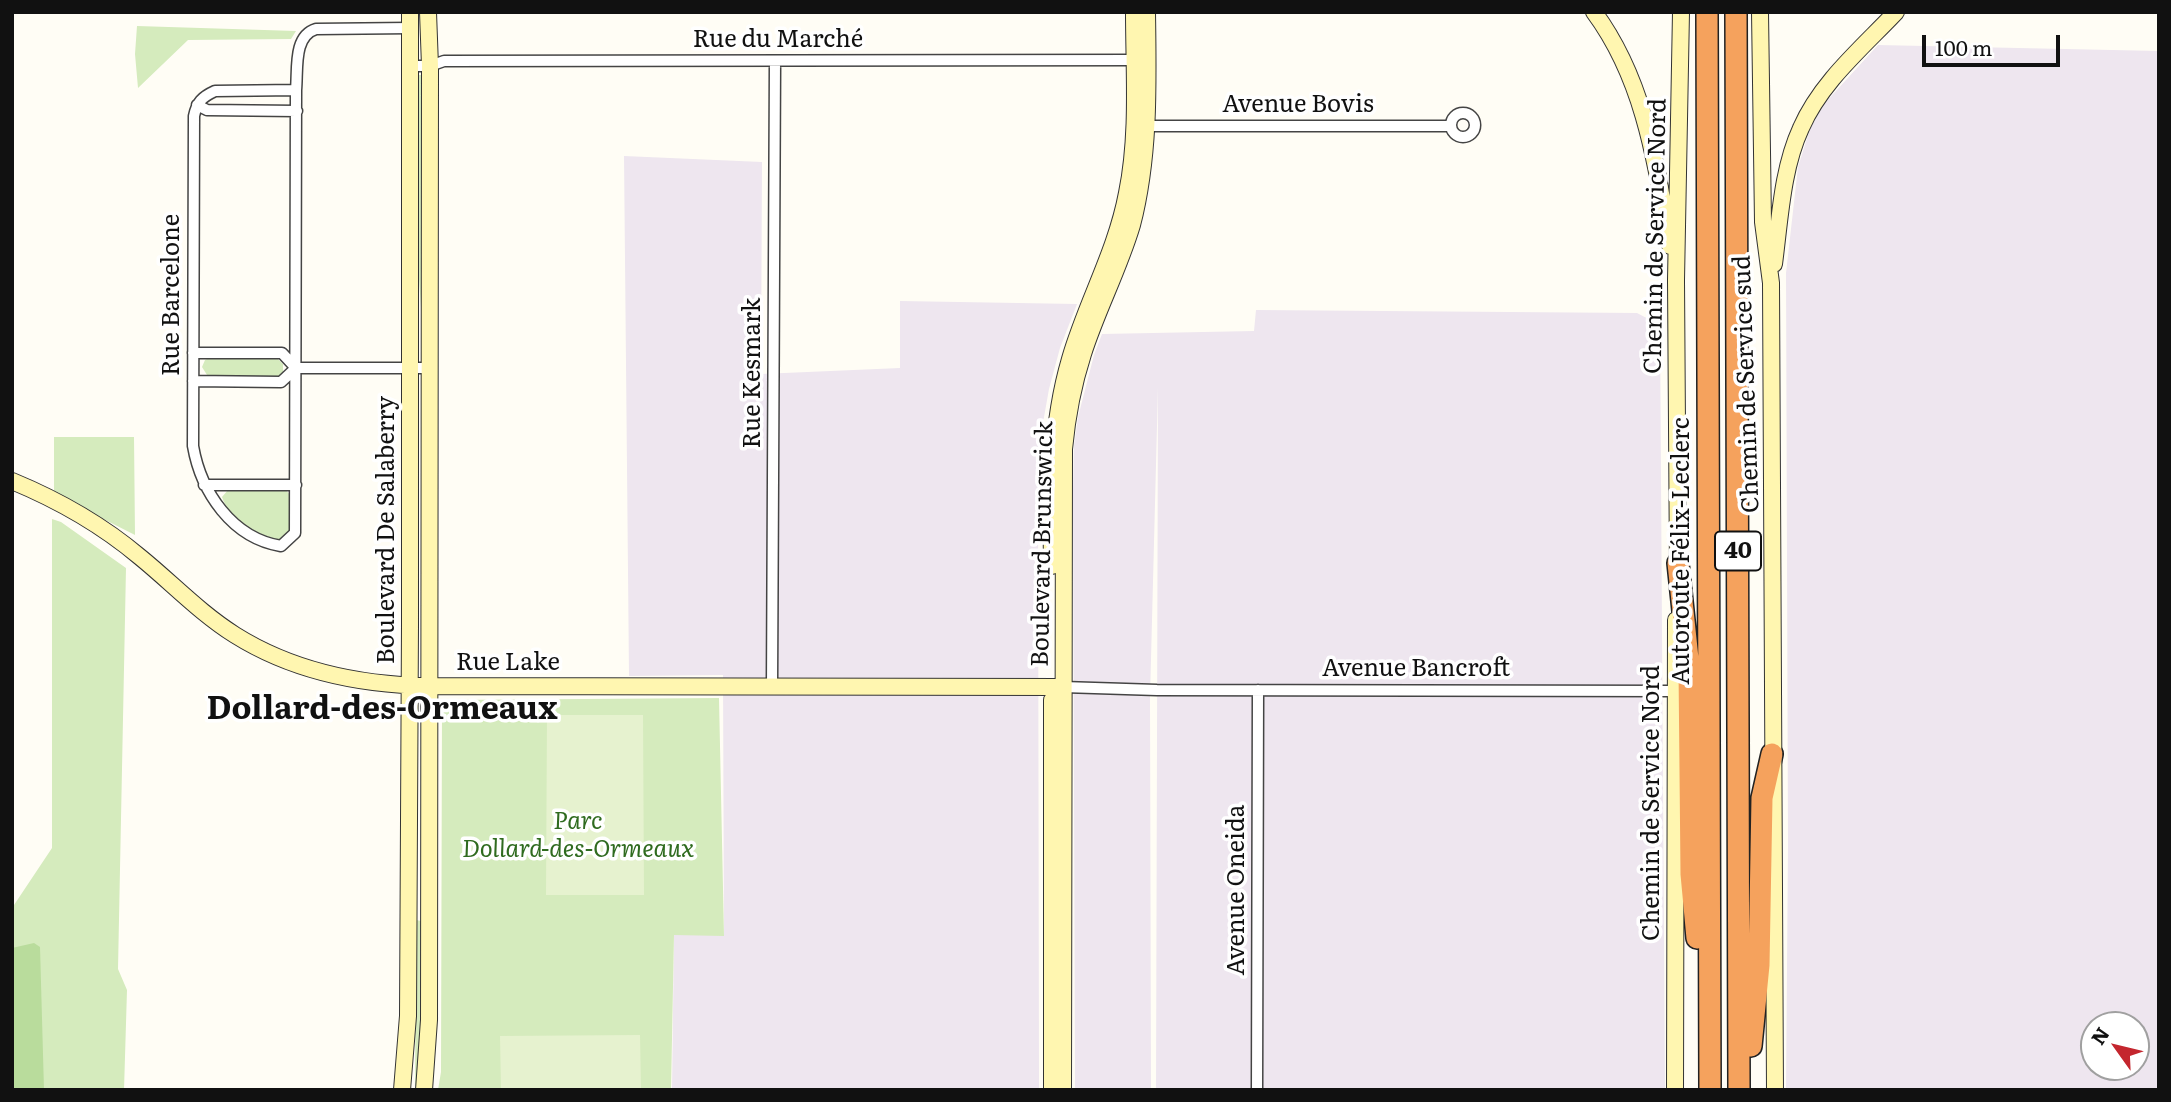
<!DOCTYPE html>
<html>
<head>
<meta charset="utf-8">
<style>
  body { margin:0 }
  #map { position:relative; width:2171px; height:1102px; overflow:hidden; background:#fffdf5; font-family:Literata,serif }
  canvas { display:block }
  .frame { position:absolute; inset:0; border:14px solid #111; pointer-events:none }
  .north { position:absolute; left:2080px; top:1011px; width:70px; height:70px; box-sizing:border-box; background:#fff; border:2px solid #a0a0a0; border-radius:50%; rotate:304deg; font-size:19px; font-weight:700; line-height:28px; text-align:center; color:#111 }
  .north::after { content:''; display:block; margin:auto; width:24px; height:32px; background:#c4262e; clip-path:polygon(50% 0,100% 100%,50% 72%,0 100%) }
  .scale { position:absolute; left:1922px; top:35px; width:138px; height:32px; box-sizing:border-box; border:4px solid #111; border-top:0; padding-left:9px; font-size:21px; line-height:24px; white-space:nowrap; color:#111; -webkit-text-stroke:5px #fff; paint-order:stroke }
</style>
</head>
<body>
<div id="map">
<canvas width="2171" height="1102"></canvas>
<div class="frame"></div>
<div class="north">N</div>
<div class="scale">100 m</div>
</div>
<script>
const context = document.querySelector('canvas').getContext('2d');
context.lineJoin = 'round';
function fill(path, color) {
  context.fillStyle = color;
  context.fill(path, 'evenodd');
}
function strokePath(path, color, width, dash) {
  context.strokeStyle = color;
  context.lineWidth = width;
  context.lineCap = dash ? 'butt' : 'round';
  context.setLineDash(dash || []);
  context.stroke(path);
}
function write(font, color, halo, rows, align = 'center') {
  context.font = font + ' Literata,serif';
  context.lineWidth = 7;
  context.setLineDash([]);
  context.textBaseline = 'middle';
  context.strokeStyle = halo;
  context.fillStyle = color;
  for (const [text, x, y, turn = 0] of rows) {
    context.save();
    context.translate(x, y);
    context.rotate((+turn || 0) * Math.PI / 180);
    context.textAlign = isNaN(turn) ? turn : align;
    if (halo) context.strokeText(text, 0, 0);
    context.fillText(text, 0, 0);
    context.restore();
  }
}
const industrial = new Path2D(`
  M1878,45l281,6v1039h-373l2,-245 -2,-572 12,-106 12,-38 14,-25zM2094,1025h42v42h-42z
  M624,156l138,6 -1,212 139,-6v-67l177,3 -17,44 -11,41 -8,45 -3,39 1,617h-367l2,-155h50l-1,-260 -94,1z
  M1256,310l381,3 23,12 5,765h-509l2,-703 -8,311 1,392h-76l-2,-599 1,-45 4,-29 16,-62 8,-21 152,-3z`);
const green = new Path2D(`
  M137,26l159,5 -5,8 -103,1 -50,48 -3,-34z
  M416,75h5v233l-5,-72z
  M209,358l69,1 5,5v10l-3,3 -68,-1 -5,-1 -5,-8 3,-7z
  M54,437h80l1,98 -81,-41z
  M285,489l6,7v33l-12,11c-22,-5 -50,-21 -57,-43l6,-7z
  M52,519l9,3 65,46 -8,401 9,21 -3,100h-112v-182l40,-60z
  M719,698l5,238 -50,-1 -3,155h-233l3,-18 1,-364 6,-8z
  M416,920l5,1 -1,139 -5,30z`);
const forest = new Path2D(`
  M34,943l6,4 4,143h-32v-142z`);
const pitch = new Path2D(`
  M547,715h96l1,180h-98z
  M640,1035l1,55h-140l-1,-54z`);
const street = new Path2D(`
  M411,66h19l14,-5 694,-1
  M296,90l-81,1c-13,6 -18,11 -21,25l-1,330c8,46 39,92 88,100l14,-13 1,-443c2,-21 -3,-54 20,-61l95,-1
  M197,105l10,5 90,1
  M1451 125a12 12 0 1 1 24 0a12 12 0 1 1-24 0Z
  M1146,126h305
  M193,353h89l14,15
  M193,381l88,1 15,-14h133
  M204,485h92
  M772,686l3,-625
  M1063,687l94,3 518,1
  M1257,1090l1,-400`);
const secondary = new Path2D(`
  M1594,12c51,69 62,152 76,234
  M1760,12l3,210 8,61 4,807
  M1774,264c6,-45 8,-95 27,-136 20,-46 61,-80 95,-116
  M12,481c46,19 90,44 128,76 32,26 60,56 95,78 59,37 126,50 194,51l634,1
  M1052,566c-1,-70 -2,-139 18,-207 16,-56 46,-107 57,-166 12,-59 7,-121 7,-181
  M1678,573l-2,-293 5,-268
  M1052,700v390
  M402,1090l6,-74 2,-392v-612
  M424,1090l5,-70 1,-954 -2,-54
  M1063,1090l1,-641c3,-32 9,-64 19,-95 14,-44 36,-85 49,-129 18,-69 16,-143 15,-213
  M1675,1090l1,-470`);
const highway = new Path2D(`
  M1707,12l3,1078
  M1736,12l3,1078
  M1678,563l11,105 2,206 6,64
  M1751,1046l8,-81 3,-167 10,-44`);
const shields = [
  [1738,551,46]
];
const shieldNames = [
  ["40",1738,551]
];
const streetNames = [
  ["Rue du Marché",778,40],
  ["Avenue Bovis",1298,105],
  ["Chemin de Service Nord",1656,236,-89],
  ["Rue Barcelone",172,295,-90],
  ["Rue Kesmark",753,373,-90],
  ["Chemin de Service sud",1747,384,-92],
  ["Boulevard De Salaberry",387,530,-90],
  ["Boulevard Brunswick",1043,544,-89],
  ["Autoroute Félix-Leclerc",1682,551,-90],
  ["Rue Lake",508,663],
  ["Avenue Bancroft",1416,669],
  ["Chemin de Service Nord",1652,803,-90],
  ["Avenue Oneida",1237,890,-90]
];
const parkNames = [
  ["Parc",578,822],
  ["Dollard-des-Ormeaux",578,850]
];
const districtNames = [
  ["Dollard-des-Ormeaux",382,710]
];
fill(industrial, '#eee6ef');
fill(green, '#d5ebbd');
fill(forest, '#b9dc9c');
fill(pitch, '#e6f2cf');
strokePath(street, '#444', 13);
strokePath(secondary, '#333', 18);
strokePath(highway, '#222', 24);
strokePath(street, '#fff', 10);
strokePath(secondary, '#fff6b0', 16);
strokePath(highway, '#f5a25d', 21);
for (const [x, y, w] of shields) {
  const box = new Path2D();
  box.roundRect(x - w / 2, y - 19.5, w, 39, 5);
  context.fillStyle = '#fff';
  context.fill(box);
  strokePath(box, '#111', 2);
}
write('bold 23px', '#111', null, shieldNames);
write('24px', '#111', '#fff', streetNames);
write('italic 24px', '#2f6b1f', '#fff', parkNames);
write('bold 32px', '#111', '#fff', districtNames);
</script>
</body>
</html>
